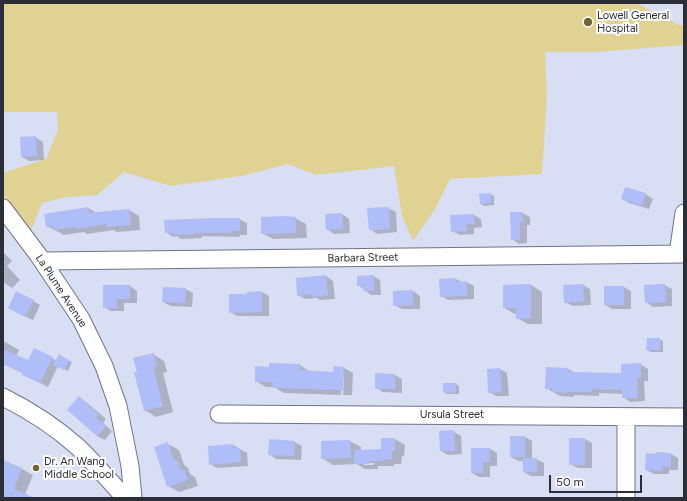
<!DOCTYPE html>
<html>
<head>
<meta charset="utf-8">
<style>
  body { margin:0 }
  #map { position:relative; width:687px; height:501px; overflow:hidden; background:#d8def4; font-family:Figtree,sans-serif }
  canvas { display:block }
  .frame { position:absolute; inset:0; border:4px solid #2c2e37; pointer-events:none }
  .scale { position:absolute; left:549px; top:475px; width:93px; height:18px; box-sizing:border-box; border:2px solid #2c2e37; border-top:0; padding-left:5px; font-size:12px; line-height:14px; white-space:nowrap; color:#2c2e37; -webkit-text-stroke:3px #fff; paint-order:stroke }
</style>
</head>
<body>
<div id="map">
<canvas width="687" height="501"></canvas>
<div class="frame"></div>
<div class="scale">50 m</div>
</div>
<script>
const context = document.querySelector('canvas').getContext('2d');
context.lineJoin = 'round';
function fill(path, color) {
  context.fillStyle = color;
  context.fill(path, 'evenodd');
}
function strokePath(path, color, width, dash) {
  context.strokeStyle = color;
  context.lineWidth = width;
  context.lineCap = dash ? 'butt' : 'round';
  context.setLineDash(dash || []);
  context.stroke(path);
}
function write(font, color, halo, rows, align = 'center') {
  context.font = font + ' Figtree,sans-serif';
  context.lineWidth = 4;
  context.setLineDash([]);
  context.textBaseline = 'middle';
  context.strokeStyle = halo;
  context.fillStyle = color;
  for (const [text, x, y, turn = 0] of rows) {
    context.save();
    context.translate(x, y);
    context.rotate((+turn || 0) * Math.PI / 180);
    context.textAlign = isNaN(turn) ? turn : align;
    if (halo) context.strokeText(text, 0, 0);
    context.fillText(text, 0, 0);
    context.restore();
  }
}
const green = new Path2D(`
  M3,3h634l42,22h5v20l-87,7h-52l2,44 -5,78 -92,5 -15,30 -22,32 -11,-25 -8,-50 -78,9 -28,-11 -47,12 -70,10 -47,-14 -27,23 -30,2 -25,6 -15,37 -24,-46v-21l43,-14 12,-29 -1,-18h-54z`);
const shadow = new Path2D(`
  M35,137l8,5 1,18 -15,1 -7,-4z
  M490,194l4,2v9l-10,1 -3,-2z
  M645,194l8,5 -4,10 -20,-6 -7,-4z
  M88,208l9,5 32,-3 10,6 1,14 -23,2 -3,-2 -27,4 -3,-2 -20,3 -17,-9 -2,-11z
  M388,208l8,4 1,20 -20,2 -7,-5z
  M522,213l8,4v8h-3v18l-8,1 -7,-5z
  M342,214l7,5 1,14 -16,1 -7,-5z
  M474,215l7,4 1,8 -8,1v6l-14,1 -8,-4z
  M295,218l11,6 1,14 -34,1 -11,-6z
  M239,219l8,4v12h-7l-1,2 -37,-1v2l-21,1 -4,-3 -4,1 -7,-5z
  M3,252l9,9 -5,5 13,14 -8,8 -9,-6z
  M326,276l7,5 2,18 -15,1 -3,-2 -12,1 -7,-4z
  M373,276l7,4 1,15h-10l-7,-5v-1l-6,-4z
  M456,279l6,3h4l8,4v13l-26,1 -7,-4 -1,-16z
  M531,285l11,7v32h-14l-11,-6v-4h-2l-11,-6z
  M583,285l7,4 1,16 -18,1 -8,-4z
  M664,285l8,4v17l-19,1 -7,-5z
  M130,286l7,5v12h-13v8h-13l-7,-4z
  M605,287h19l7,4v18h-19l-7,-4z
  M185,289l8,4 -1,14 -21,-1 -8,-4z
  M413,291l7,5v13h-18l-8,-4z
  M262,292l7,4v20h-32l-7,-4 18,-17z
  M33,301l7,4 -7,15 -17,-8z
  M659,339l4,2v11h-12l-4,-2z
  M3,341l16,9 -3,6 13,6 23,-4 5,3 2,-5 13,6 -4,9 -10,-5 -10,21 -18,-9 -7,-5 -20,-9z
  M153,354l11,7 3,11 -4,1 10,39 -17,5 -11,-7 -7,-38z
  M640,364l8,5v12h-4l1,20 -15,1 -7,-5v-3l-24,-1v3l-25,-1v2l-14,-1 -14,-8 22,-19 8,4 46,1z
  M300,365l9,6 25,2 10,-5 9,5 -1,22h-9l1,-18h-2l-1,18 -57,-2 -10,-6h-8l-10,-6 14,-13z
  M500,369l7,4 2,23h-13l-7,-4z
  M376,374l19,1 7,4v14l-19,-1 -7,-4z
  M444,384h12l3,2v8h-12l-3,-2z
  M79,398l7,4 20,17 -3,4 9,8 -7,9 -8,-4z
  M454,432l7,4 1,18 -14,1 -7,-4z
  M525,437l7,4v18h4l8,4v13h-13l-7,-4v-11h-5l-8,-4z
  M395,439l10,6 -1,11h-2l-1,8h-7v2h-16v3h-13l-8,-5 -24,1 -11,-7 28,-17 11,6v4l21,-1zM364,463h10v2h-10z
  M585,439l7,4v25h-14l-8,-4z
  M294,442l8,4 -1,14 -25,-1 -7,-5z
  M168,444l11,6 5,15 4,3 2,6 5,3 3,9 -19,6 -11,-6z
  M233,445l14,8 1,13 -31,2 -7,-4z
  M472,449h18l7,4v13h-7v11h-11l-7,-4z
  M671,454l7,4v12h-9v4h-15l-8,-4z
  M3,462l19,7 11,6 -8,19 8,4h-30z`);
const building = new Path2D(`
  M36,136l1,20 -16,1 -1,-20z
  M625,187l21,6 -4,13 -21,-7z
  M491,193v10l-11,1 -1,-10z
  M88,207l1,6 40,-4 2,16 -24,2 -1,-3 -29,5 -1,-2 -22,3 -1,-4 -7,1 -2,-13z
  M389,207l1,22 -21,1 -2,-22z
  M510,212h13v10h-3v18h-9z
  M342,213l1,16 -17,1 -1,-16z
  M474,214l1,10h-8v7l-16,1 -1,-17z
  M286,216l10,1v16l-35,1v-17z
  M214,218h26v13h-7l-1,2h-37v1l-22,1 -1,-2h-7l-1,-13z
  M326,275l2,20 -16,2v-3l-15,2 -1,-18z
  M374,275v16h-11v-5h-6v-10z
  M456,278v4l11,-1v15l-27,1 -1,-18z
  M531,284v34l-15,1v-11h-13v-23z
  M583,284l1,17 -20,2 -1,-18z
  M665,284l1,18 -21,1 -1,-18z
  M103,285h27v14h-13v9h-14z
  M604,286h20v19h-20z
  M163,287l23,1 -1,15 -23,-1z
  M413,290v15l-20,1v-15z
  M16,291l18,9 -9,17 -17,-9z
  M262,291v21l-33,1v-19h18v-2z
  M647,338h13v12h-14z
  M34,348l19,9 -13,26 -18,-8v-2l-19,-9v-15l25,11z
  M154,353l3,13 -4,1 10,39 -19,5 -10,-39h3l-4,-14z
  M59,354l10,6 -5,10 -11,-5z
  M269,363l31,1v6l33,2 1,-6 10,1 -1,23 -70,-2v-6h-18v-16l14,1z
  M641,363v15h-4l1,20h-16v-8l-30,-1v3h-25v1l-15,-1v-3h-7l1,-22 22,1v4l53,1v-9z
  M500,368l2,24 -14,1 -1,-24z
  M375,373l20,1v15h-20z
  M443,383h13v10l-13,-1z
  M79,396l20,19 -3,3 10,8 -9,10 -30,-26z
  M454,430l1,21h-15l-1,-20z
  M510,436h15v21h-15z
  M381,438h14v13h-3v8h-7l-1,2h-15v3h-15v-14l27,-1z
  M569,438h16v27h-16z
  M269,439l26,2 -1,15 -26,-1z
  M350,440l1,18 -30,1v-18z
  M168,442l6,19 3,-1 4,10 3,-1 4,11 -21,7 -13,-40z
  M233,444v4h7l1,14 -32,3 -1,-19z
  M471,448h19v14h-7v11h-12z
  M656,452l15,1v14l-9,-1v5l-17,-1 1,-17 10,1z
  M523,458h14v14h-14z
  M3,460l19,8 -8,21 21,9h-32z`);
const minor = new Path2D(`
  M3,208l36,48 42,63 23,47 14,40 12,60 3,32
  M678,254l6,-41
  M43,261l641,-7
  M3,397c26,13 55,32 76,51 16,16 31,33 46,50
  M219,414l465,3
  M626,498v-81`);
const markers = [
  [588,22,5,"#706532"],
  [36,468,4,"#706532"]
];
const poiNames = [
  ["Lowell General",597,16],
  ["Hospital",597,29],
  ["Dr. An Wang",44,462],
  ["Middle School",44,475]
];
const streetNames = [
  ["Barbara Street",363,258,-1],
  ["La Plume Avenue",61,291,57],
  ["Ursula Street",452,415]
];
fill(green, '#dfd293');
fill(shadow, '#0003');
fill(building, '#afbdf8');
strokePath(minor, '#6e7387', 19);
strokePath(minor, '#fff', 17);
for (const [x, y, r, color] of markers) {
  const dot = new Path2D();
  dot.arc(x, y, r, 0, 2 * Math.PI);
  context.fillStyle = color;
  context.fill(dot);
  strokePath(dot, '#fff', 1.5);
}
write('11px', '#2c2e37', '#fff', poiNames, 'left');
write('11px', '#2c2e37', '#fff', streetNames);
</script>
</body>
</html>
